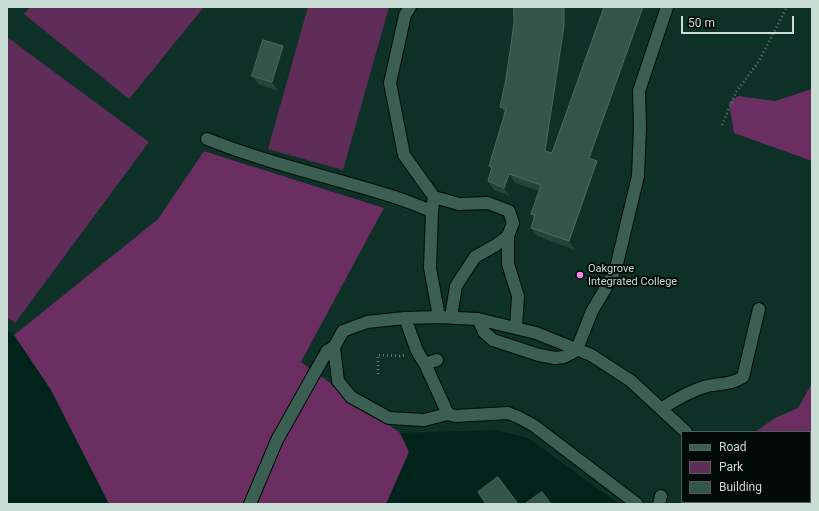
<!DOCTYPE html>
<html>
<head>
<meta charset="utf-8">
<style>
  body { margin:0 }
  #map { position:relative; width:819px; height:511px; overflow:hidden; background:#00241a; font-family:Roboto,sans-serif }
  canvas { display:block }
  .frame { position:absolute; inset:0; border:8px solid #c9ddd5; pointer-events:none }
  .legend { position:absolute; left:681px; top:431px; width:130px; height:72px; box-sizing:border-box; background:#010a06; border:1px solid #515e59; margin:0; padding:5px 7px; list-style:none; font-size:12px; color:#c9ddd5 }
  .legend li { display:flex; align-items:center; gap:8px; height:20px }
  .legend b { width:20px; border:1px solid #515e59 }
  .scale { position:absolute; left:681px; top:16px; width:113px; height:18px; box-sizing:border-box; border:2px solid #c9ddd5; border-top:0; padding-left:5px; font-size:12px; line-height:14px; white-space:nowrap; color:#c9ddd5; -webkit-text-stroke:3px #010a06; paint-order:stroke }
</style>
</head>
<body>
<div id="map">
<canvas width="819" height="511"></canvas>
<div class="frame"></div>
<ul class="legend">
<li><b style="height:5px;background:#3b5f52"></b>Road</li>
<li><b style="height:11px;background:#602c58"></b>Park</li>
<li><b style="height:11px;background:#34554a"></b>Building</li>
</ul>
<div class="scale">50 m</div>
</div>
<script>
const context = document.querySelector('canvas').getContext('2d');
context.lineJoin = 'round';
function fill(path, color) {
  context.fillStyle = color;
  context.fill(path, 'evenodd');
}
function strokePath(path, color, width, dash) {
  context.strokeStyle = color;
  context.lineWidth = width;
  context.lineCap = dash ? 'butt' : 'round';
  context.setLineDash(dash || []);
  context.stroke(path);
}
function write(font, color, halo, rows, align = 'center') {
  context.font = font + ' Roboto,sans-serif';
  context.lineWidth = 4;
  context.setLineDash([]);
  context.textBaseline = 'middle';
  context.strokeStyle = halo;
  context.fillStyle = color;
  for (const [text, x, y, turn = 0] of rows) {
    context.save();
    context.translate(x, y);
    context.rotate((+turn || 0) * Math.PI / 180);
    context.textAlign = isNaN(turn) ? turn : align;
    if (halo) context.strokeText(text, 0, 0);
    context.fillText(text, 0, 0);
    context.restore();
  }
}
const built = new Path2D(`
  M7,7h805v497h-193l-91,-66 -33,-8 -95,3 -99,-71 83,-154 -179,-57 -47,68 -144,116 -7,-5zM682,432h128v70h-128z`);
const green = new Path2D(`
  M30,7h174l-75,92 -105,-85z
  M308,7h81l-46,163 -75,-21z
  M7,37l142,105 -134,181 -8,-6z`);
const forest = new Path2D(`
  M812,89v72l-78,-28 -5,-30 9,-7 37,5z
  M204,151l180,57 -83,154 99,71 9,19 -23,52h-277l-58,-114 -37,-55 144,-116z
  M812,383v121h-80l-1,-2h79v-70h-55l20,-14 23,-10z`);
const path = new Path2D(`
  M722,125l14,-33 23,-31 28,-54
  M378,374v-19l22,1 5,-1`);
const minor = new Path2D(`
  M410,7l-5,8 -15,68 14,72 30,42 -2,14 -2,57 9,49
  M207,139c60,24 123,38 184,57 14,4 27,10 41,15
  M434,197l25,7 29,-1 21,8 4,12 -5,13 -12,9 -21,12 -19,29 -5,31
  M508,236v28l10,32 -2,32
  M405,318l12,33 8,13 23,50 7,2 53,-3 10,4 15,8 104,79
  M478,319l6,13 9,8 46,15 16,3 9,-1 8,-4 5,-4 15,-38 12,-20 12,-23 22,-92 2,-49 -1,-36 28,-84
  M334,347l4,34 13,16 38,21 35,2 24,-6
  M425,364l12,-4
  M661,409c15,-10 29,-18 46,-23 14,-3 23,-1 36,-9l16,-68
  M250,504l27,-64 50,-89 7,-4 9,-16 24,-9 38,-4 34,-1 39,2 58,14 55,22 40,26 55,51
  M659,504l2,-8
  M712,504l1,-2`);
const wall = new Path2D(`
  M604,7h48l-55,154 6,9 -28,80 -38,-14 -6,-8 3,-10 -3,-4 8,-23 -24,-8 -5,13 -16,-6 -6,-9 4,-11 -3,-4 16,-53 -5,-6 70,-72 -18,118z
  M289,55l-11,36 -20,-7 -6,-8z`);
const shadedWall = new Path2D(`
  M564,7h6v28l-19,125 -6,-9z
  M643,7h9l-57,160 -6,-9z
  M283,46l6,9 -11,36 -6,-9z
  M597,161l6,9 -28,80 -6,-9z
  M509,174l6,9 -5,13 -6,-8z`);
const building = new Path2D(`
  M514,7h50v19l-19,125 7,2 52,-146h39l-54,151 8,3 -28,80 -38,-13 4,-13 -4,-1 10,-29 -32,-11 -5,14 -16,-7 4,-14 -3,-1 17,-57 -6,-2 6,-28 8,-56z
  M263,40l20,6 -11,36 -20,-6z
  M498,477l20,27h-32l-8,-12z
  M542,492l9,12h-26z`);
const markers = [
  [580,275,4,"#fa87e7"]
];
const poiNames = [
  ["Oakgrove",588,269],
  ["Integrated College",588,282]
];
fill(built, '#0d3126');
fill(green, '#602c58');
fill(forest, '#6a2e61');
strokePath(minor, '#000c06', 14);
strokePath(path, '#617e75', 2.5, [1, 3]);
strokePath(minor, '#3b5f52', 12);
fill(wall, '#224439');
fill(shadedWall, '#0d3125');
fill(building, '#34554a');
strokePath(building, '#4b6a5f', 1);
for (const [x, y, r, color] of markers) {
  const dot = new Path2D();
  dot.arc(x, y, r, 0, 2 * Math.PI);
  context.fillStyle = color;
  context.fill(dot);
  strokePath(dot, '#010a06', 1.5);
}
write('11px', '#c9ddd5', '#010a06', poiNames, 'left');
</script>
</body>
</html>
